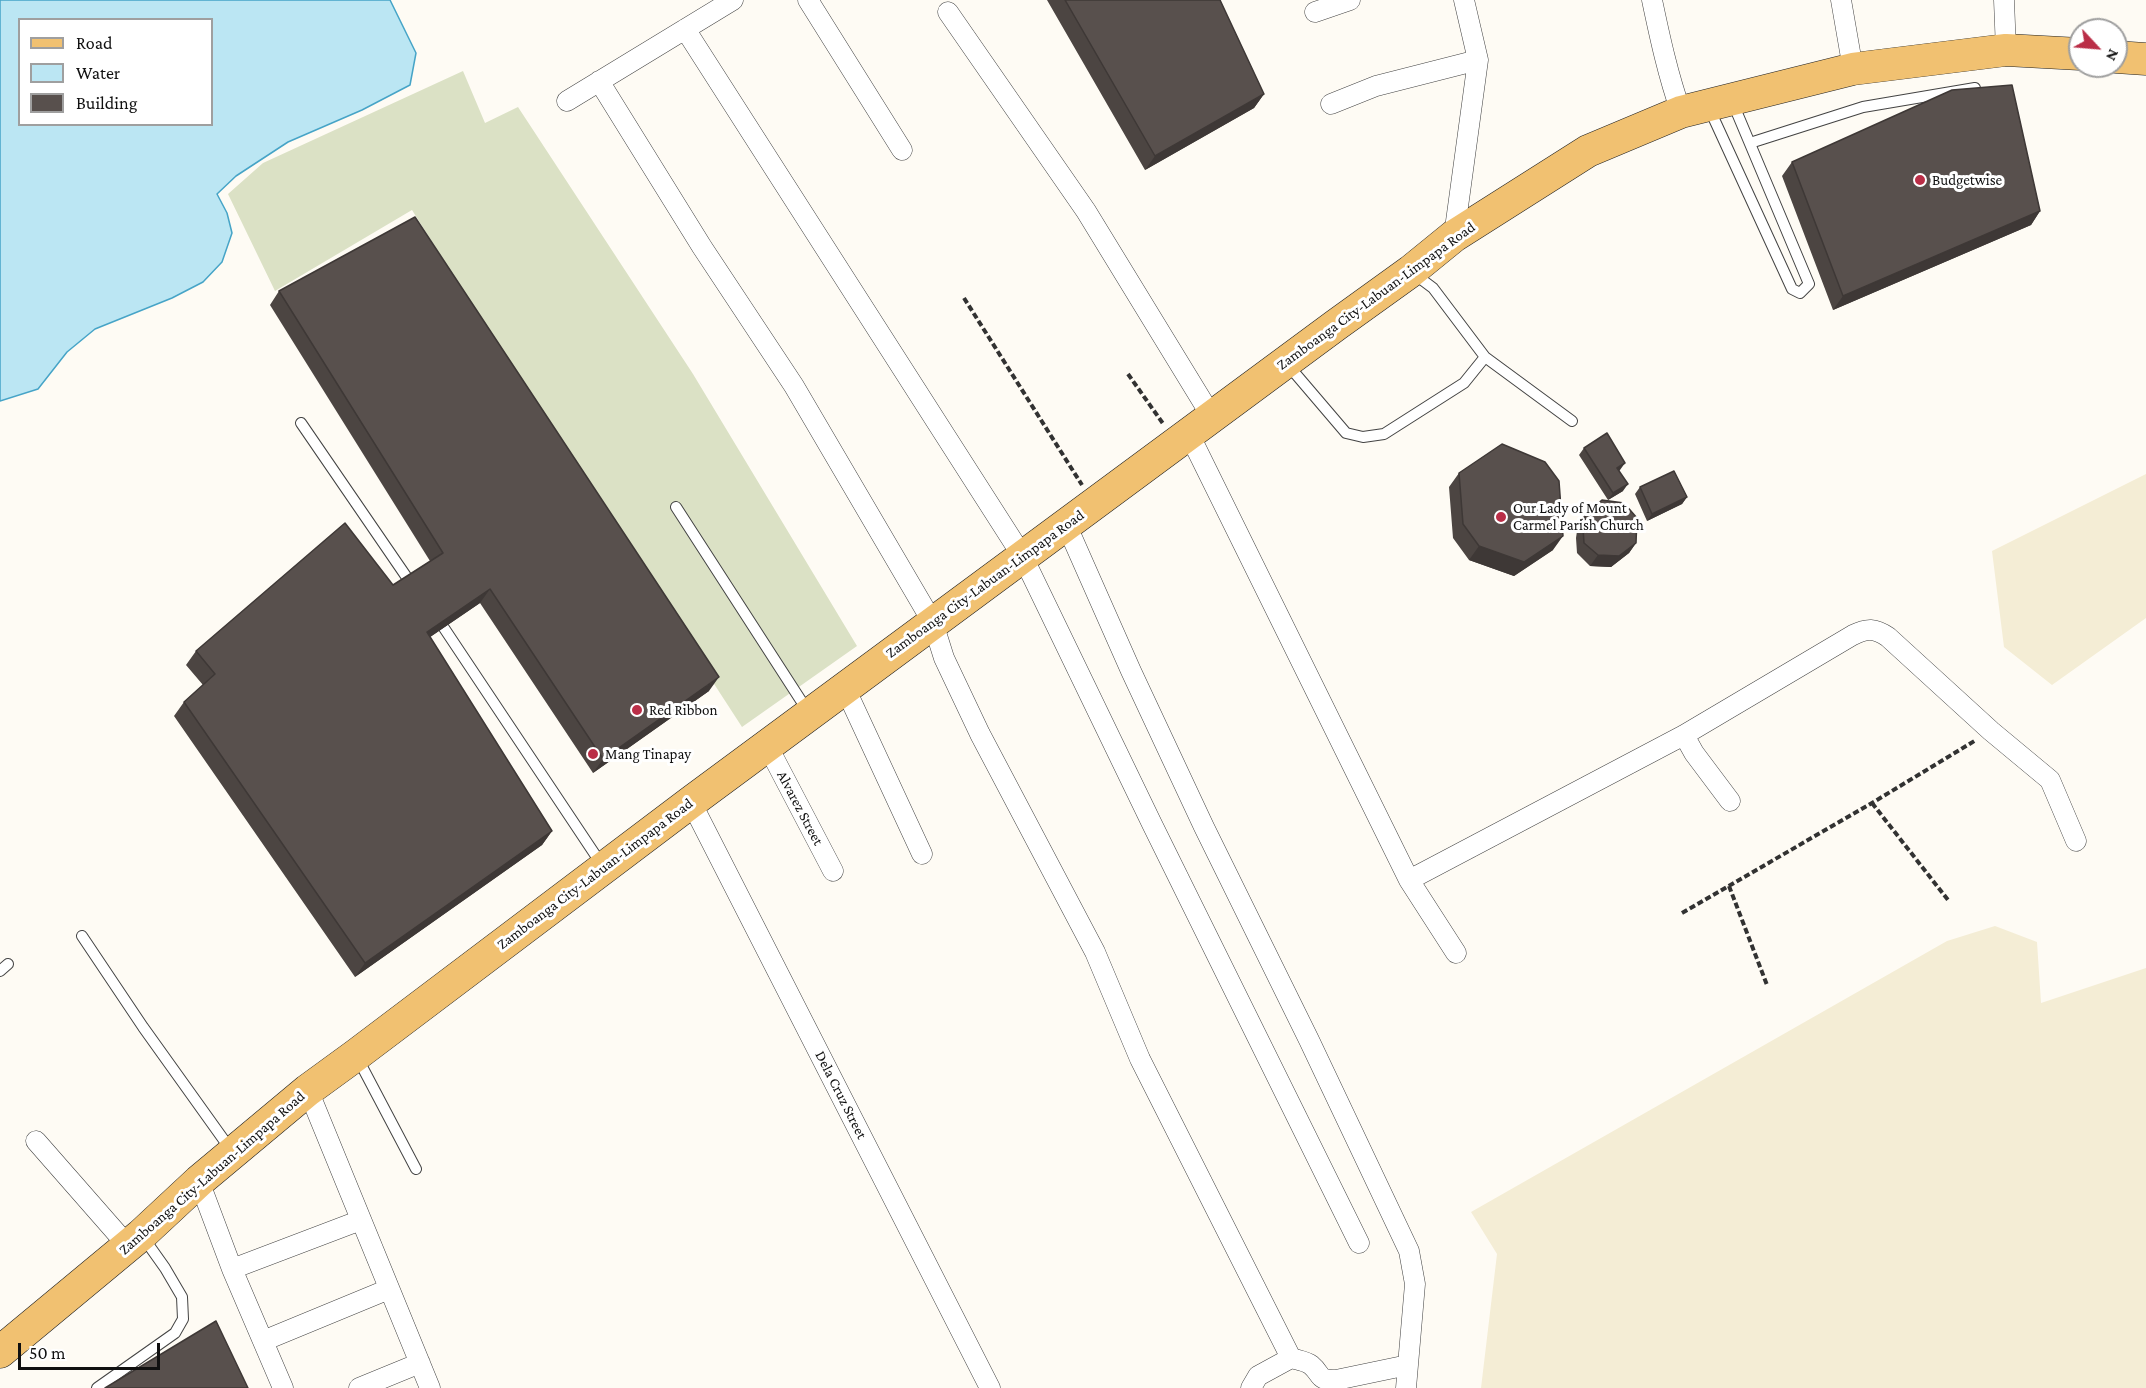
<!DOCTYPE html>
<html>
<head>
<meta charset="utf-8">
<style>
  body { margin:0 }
  #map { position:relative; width:2146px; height:1388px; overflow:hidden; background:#fefbf4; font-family:"Crimson Pro",serif }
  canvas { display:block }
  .legend { position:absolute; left:18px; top:18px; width:195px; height:108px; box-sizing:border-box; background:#fff; border:2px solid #9f9f9f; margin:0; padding:8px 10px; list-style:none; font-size:18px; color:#101010 }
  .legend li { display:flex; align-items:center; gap:12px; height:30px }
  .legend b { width:30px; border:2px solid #9f9f9f }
  .north { position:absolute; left:2068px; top:18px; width:60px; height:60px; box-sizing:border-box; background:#fff; border:2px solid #9f9f9f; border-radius:50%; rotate:116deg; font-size:16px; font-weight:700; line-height:24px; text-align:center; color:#101010 }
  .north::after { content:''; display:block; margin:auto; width:21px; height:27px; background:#ba2e47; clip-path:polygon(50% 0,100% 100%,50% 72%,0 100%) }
  .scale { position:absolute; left:18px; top:1343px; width:142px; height:27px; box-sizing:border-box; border:3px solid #101010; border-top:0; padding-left:8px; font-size:18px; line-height:21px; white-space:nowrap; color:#101010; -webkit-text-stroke:4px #fff; paint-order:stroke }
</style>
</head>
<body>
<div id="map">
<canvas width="2146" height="1388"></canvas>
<ul class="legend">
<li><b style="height:8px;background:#f1c171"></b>Road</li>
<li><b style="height:16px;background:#bbe6f3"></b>Water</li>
<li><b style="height:16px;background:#58504d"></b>Building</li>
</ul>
<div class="north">N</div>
<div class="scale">50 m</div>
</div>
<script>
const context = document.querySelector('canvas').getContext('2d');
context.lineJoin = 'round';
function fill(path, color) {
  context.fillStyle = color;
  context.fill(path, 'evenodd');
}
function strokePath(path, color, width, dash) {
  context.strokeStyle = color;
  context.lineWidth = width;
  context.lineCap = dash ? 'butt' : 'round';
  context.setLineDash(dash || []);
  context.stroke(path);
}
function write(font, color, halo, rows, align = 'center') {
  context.font = font + ' "Crimson Pro",serif';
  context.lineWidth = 6;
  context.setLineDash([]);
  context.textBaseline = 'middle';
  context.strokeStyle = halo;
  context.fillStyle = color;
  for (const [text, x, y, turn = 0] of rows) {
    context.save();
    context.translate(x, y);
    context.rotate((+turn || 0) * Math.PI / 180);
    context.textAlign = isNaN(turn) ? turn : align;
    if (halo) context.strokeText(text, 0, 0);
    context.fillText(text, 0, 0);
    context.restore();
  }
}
const farmland = new Path2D(`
  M2146,474v144l-94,67 -48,-38 -12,-96z
  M1995,926l42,16 4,61 105,-35v420h-665l16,-134 -26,-42 476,-271z`);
const cemetery = new Path2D(`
  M463,71l22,52 33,-16 175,267 164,272 -115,81 -166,-256 -164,-261 -137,81 -47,-97 35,-31z`);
const water = new Path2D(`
  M0,0h390l26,53 -6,32 -48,25 -74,32 -52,34 -19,18 10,19 5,20 -10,29 -19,20 -31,16 -77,31 -28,23 -29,37 -38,12zM20,20h192v104h-192z`);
const path = new Path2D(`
  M964,298l118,187
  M1128,374l36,51
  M1872,803l76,97
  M1729,886l38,99
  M1682,913l190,-110 104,-63`);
const service = new Path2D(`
  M1709,108l83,181 8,4 9,-9 -77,-183
  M1750,143l113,-36 112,-19
  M1485,357l87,64
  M1288,365l58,68 17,4 21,-3 80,-51 21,-26 -52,-69 -20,-15
  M301,423l109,159
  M676,507l133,206
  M444,628l158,237
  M82,936l61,91 88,123
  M0,971l8,-7
  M357,1057l59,112
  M97,1388l78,-55 8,-14 -1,-22 -17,-29 -22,-31`);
const minor = new Path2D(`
  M808,0l94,150
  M1652,0c8,38 16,75 29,112
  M1841,0l12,69
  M2004,0l2,50
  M948,12l138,199 126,206
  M1315,12l35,-12
  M685,29l338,528 129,267 207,419
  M599,81l103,166 92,139 139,237 11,35 36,76 115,218 45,107 151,299c6,2 15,3 20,7 12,10 5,15 25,15l72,-15
  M567,101l166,-101
  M1331,104l45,-18 102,-26
  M1454,236l24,-176 -14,-60
  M1189,434l220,446 47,73
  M1066,524l65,147 73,156 105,213 100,211 6,33 -9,104
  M845,688l77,166
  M1684,735l10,18 36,48
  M767,745l66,126
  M691,802l299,586
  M1409,880l275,-145 169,-100c14,-7 22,-7 35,2l103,94 59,49 26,61
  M308,1090l122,298
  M36,1141l92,105
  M199,1181l33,88 51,119
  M232,1269l129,-49
  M263,1341l126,-52
  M359,1388l61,-25
  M1251,1388l7,-12 33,-18`);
const primary = new Path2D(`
  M2116,57l30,2
  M0,1352l141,-117 58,-54 109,-91 48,-35 335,-253 645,-477 75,-54 43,-35 134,-85 93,-39 172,-43 153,-19 74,4`);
const wall = new Path2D(`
  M1047,0h173l44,94 -10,14 -109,62z
  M1792,162l248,49 -9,14 -198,85 -51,-134z
  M279,291l430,400 -116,82 -113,-170 -50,34 122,194 -10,14 -187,132 -181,-261 10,-14 19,-17 -17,-20 10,-14 197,-66 37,-24 -160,-256z
  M1584,448l36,22 -1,1 4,20 -15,9 -29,-45z
  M1459,473l94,77 -39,26 -45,-16 -16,-22 -4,-51z
  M1640,487l47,10 -5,7 -35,17 -12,-27z
  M1586,513l50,30 -7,10 -18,14 -21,-1 -13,-13 -1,-15 2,-14z`);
const shadedWall = new Path2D(`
  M1264,94l-10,14 -109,62 10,-14z
  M2040,211l-9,14 -198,85 10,-14z
  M1625,463l-5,7 -8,5 5,-7z
  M1628,484l-5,7 -15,9 5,-7z
  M1687,497l-5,7 -35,17 5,-7z
  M1563,536l-10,14 -39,26 -45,-16 10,-14z
  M1636,543l-7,10 -18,14 -21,-1 8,-11z
  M490,589l-10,14 -63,43 10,-14z
  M719,677l-10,14 -116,82 10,-14z
  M552,831l-10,14 -187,132 10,-14z`);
const building = new Path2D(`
  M1065,0h155l44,94 -109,62z
  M2012,85l28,126 -197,85 -51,-134 160,-72z
  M415,217l304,460 -116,82 -113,-170 -63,43 125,199 -187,132 -181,-261 31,-28 -19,-23 149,-128 48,62 50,-32 -164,-262z
  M1607,433l18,30 -8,5 11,16 -15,9 -29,-45z
  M1502,444l43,18 14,19 4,55 -39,26 -45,-16 -16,-22 -4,-51z
  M1674,471l13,26 -35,17 -12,-27z
  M1602,500l22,3 13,15 -1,25 -17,13 -21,-1 -14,-12 -1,-15 3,-15z
  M216,1321l32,67h-143z`);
const markers = [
  [1920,180,6,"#ba2e47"],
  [1501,517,6,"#ba2e47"],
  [637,710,6,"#ba2e47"],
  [593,754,6,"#ba2e47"]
];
const poiNames = [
  ["Budgetwise",1932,180],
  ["Our Lady of Mount",1513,508],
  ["Carmel Parish Church",1513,525],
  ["Red Ribbon",649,710],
  ["Mang Tinapay",605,754]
];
const streetNames = [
  ["Zamboanga City-Labuan-Limpapa Road",1376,296,-36],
  ["Zamboanga City-Labuan-Limpapa Road",985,584,-36],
  ["Alvarez Street",800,808,62],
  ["Zamboanga City-Labuan-Limpapa Road",595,874,-37],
  ["Dela Cruz Street",841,1095,63],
  ["Zamboanga City-Labuan-Limpapa Road",212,1173,-41]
];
fill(farmland, '#f4edd5');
fill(cemetery, '#dbe1c5');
fill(water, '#bbe6f3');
strokePath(water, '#46a4c7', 1.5);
strokePath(service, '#434343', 12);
strokePath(minor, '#434343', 21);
strokePath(primary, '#212121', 33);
strokePath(path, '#323232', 4, [6, 3]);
strokePath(service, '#fff', 10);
strokePath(minor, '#fff', 20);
strokePath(primary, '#f1c171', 32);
fill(wall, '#4c4542');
fill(shadedWall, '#3e3836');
fill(building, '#58504d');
strokePath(building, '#3e3836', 1.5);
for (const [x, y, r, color] of markers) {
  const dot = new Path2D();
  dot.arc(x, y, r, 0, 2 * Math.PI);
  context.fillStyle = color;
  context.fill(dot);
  strokePath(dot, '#fff', 2);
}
write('15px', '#101010', '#fff', poiNames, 'left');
write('15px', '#101010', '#fff', streetNames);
</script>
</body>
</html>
